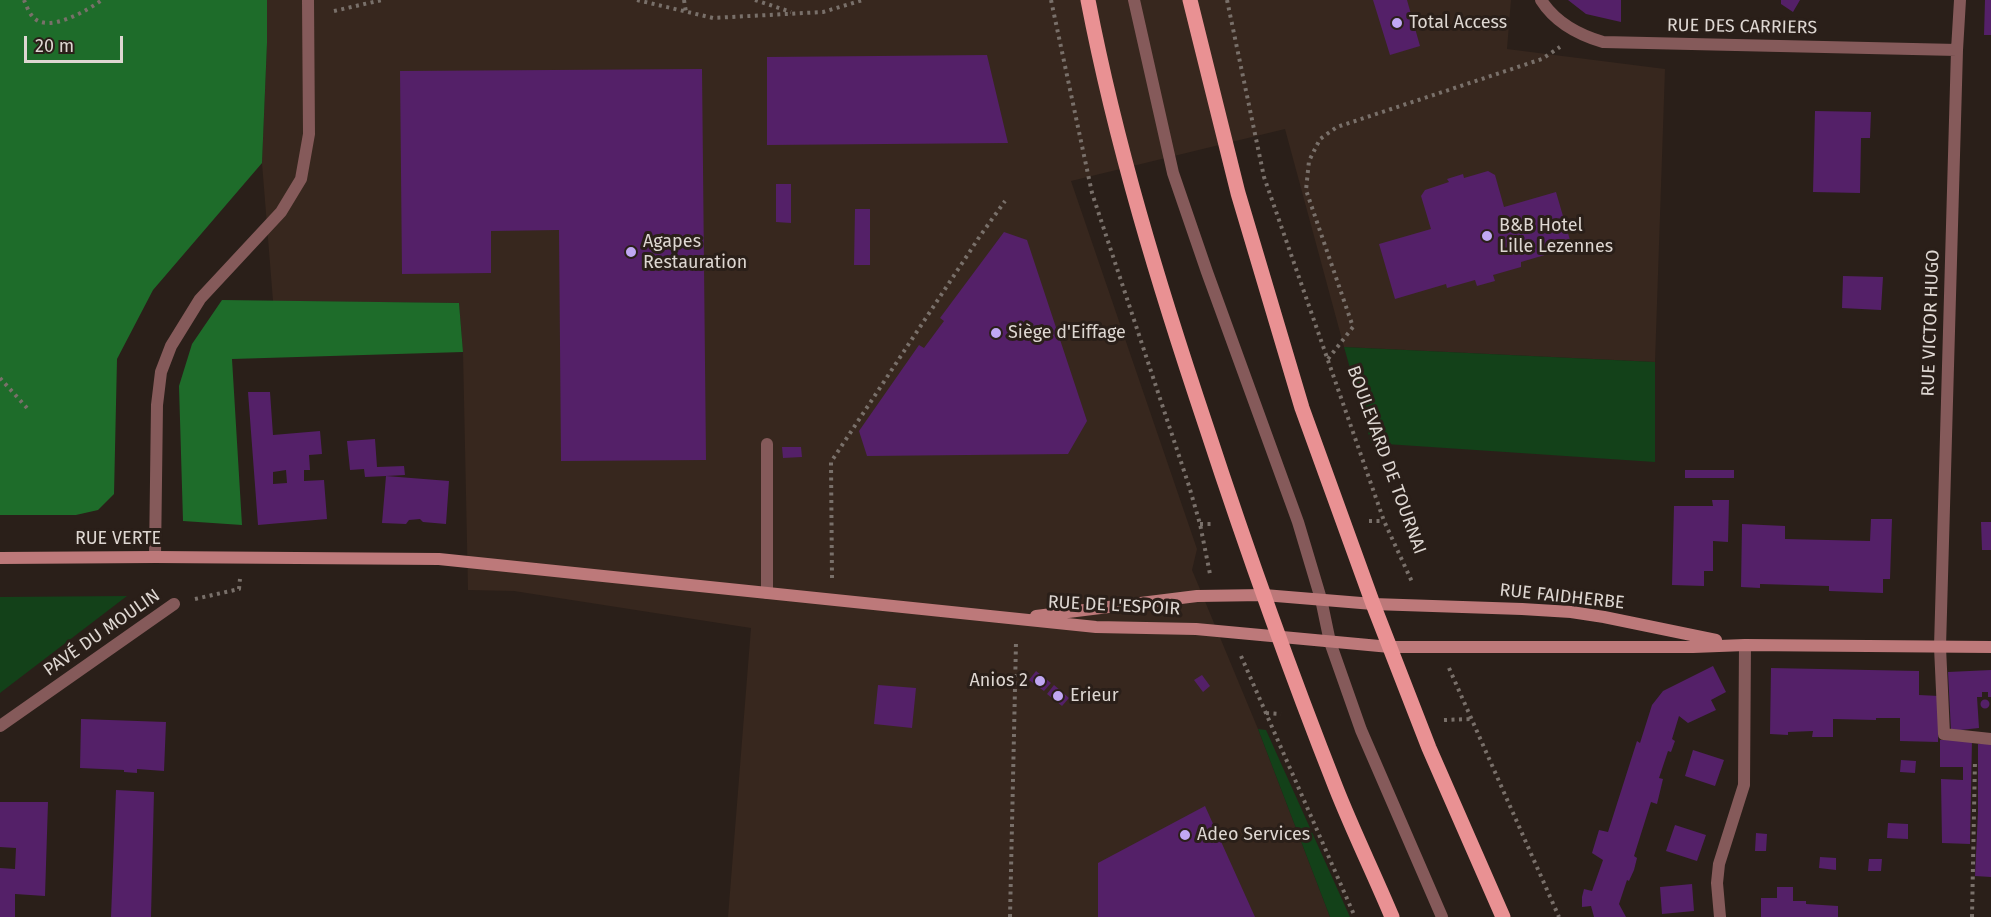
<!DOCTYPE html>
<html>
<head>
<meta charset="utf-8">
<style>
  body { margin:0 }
  #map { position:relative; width:1991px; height:917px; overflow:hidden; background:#2a1f19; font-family:"Fira Sans",sans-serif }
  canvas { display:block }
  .scale { position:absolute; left:24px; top:36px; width:99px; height:27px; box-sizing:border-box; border:3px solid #ded7d2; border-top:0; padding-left:8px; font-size:18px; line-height:21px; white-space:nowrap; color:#ded7d2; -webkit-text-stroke:4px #2a1f19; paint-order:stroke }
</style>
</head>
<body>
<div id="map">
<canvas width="1991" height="917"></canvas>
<div class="scale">20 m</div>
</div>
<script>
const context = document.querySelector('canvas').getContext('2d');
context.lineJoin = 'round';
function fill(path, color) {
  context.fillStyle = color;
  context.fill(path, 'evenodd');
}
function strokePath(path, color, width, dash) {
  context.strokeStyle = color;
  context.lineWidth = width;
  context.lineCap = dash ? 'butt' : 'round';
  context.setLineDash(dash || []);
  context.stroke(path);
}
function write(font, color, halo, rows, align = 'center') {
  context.font = font + ' "Fira Sans",sans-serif';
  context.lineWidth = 6;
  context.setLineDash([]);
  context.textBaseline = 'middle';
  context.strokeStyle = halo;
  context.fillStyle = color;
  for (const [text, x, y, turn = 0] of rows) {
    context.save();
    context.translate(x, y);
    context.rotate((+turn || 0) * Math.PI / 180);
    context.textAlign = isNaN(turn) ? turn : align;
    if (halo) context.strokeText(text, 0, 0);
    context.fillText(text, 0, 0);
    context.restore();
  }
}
const built = new Path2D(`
  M267,0h1244l-4,49 158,20 -10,293 -311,-15 -59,-218 -214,52 126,368 -5,21 66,159 72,188h-602l23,-289 -237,-37 -46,-1 -5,-238 -4,-49 -186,-2 -11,-138 5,-120z`);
const green = new Path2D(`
  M1344,347l311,15v100l-284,-19z
  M127,596l-127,97v-96z
  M1258,729l8,1 84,187h-20z`);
const forest = new Path2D(`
  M0,0h267v43l-5,120 -109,127 -36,69 -3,135 -16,16 -22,5h-76z
  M222,300l237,3 4,49 -231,7 10,166 -59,-4 -4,-135 13,-42z`);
const building = new Path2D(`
  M1373,0h34l13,46 -30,9z
  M1568,0h53v22l-35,-8z
  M1781,0h19l-7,12 -12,-8z
  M1985,0h6v35h-7z
  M987,55l21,88 -241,2v-88z
  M702,69l4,391 -145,1 -2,-231 -68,1v42l-89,1 -2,-203z
  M1815,111l56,1 -1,26h-9l-1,55 -47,-1z
  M1488,171l7,4 9,32 52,-15 16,55 -51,15v5l-28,8 2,6 -18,5 -2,-6 -28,8 -1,-4 -51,15 -16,-55 52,-15 -10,-33 4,-6 24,-8 -2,-3 16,-5 1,4z
  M776,184h15v39l-15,-1z
  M855,209h15v56h-16z
  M1004,232l23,8 60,181 -19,33 -201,2 -8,-25 60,-86 5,3 20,-27 -4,-3z
  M1843,276l40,1 -2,33 -39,-2z
  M248,392h22l3,43 47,-4 2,23 -13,1 1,15h-6v11l20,-1 3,39 -69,6zM286,470l1,13 -14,1v-12z
  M375,439l2,28 27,-1 1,9 -19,1 63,5 -3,43 -23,-2 -3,-3 -11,1 -3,4 -24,-1 4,-47 -21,1 -1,-8 -14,1 -3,-29z
  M782,447h19l1,10 -19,1z
  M1685,470h49v8h-49z
  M1712,500h17l-1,42 -15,-1v30h-9v15l-32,-1 2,-79h39z
  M1871,519h21l-2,60h-7v14l-54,-2v-5l-69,-2v4l-19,-1 1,-63 43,2v13l85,2z
  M1981,522h10v28h-9z
  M1713,666l13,26 -15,8 5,10 -28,13 -9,-7 -7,23 3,2 -4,11 -3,-1 -9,27 4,1 -6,25 -6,-2 -17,54 3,2 -3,12 -5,11 -2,-1 -8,24 7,13h-32l-3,-11 -9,1v-10l2,-8 8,2 11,-31 -11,-7 7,-23 9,2 29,-91 3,2 12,-38 11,-14z
  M1771,668l148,3v24l20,1 -1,46 -38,-1v-23h-24v2l-43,-1v18h-21l1,-6 -25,1v3l-18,-1z
  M1991,670v27h-3v-5h-6v5h-5l2,31 -28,3 -3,-59z
  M1036,671l15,12 -7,8 -15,-11z
  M1202,675l8,11 -7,6 -9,-12z
  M878,685l38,3 -4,40 -38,-4z
  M1054,685l15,13 -7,8 -15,-12z
  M1980.5 704a4.5 4.5 0 1 1 9 0a4.5 4.5 0 1 1-9 0Z
  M81,719l85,3 -2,49 -27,-2v4l-13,-1v-2l-44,-2z
  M1940,740h32l-2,104 -28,-1 -1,-64 22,1v-13h-23z
  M1978,744h13v133l-16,-1 3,-64z
  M1693,750l31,10 -9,26 -30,-10z
  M1901,760l15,1 -1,12 -15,-1z
  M116,790l38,2 -3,125h-40z
  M0,802h48l-3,94 -30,-2v23h-15v-49l15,1 1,-21 -16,-1z
  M1205,806l50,111h-157v-54z
  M1888,823l20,1v15l-21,-1z
  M1675,825l31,10 -9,26 -31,-10z
  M1756,833l11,1 -1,17h-11z
  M1820,857l16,1v12l-17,-2z
  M1869,859h13l-1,12h-13z
  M1692,884l2,27 -32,3 -2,-27z
  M1777,887h16v14h13v3l32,2v11h-77v-19h16z`);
const path = new Path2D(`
  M24,0c2,5 5,13 9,17 15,17 55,-7 69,-17
  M637,0l76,18 110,-6 40,-12
  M684,0l2,12
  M755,0l36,12
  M1051,0l41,193 97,293 11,38 10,50
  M1227,0l37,177 120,344 29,63
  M334,11l48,-11
  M1328,359l25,-32 -47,-137 3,-29 11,-22 17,-12 205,-68 18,-12
  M0,378l27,30
  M1369,521h15
  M1200,524h15
  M832,578l-1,-116 149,-226 25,-35
  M195,599l44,-10 1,-10
  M1241,656l114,261
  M1449,668l110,249
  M1266,713l15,1
  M1444,720l27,-1
  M1010,917l6,-275
  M1972,917l3,-157`);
const lane = new Path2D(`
  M1134,0l39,173 34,99 91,250 23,77 9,43 31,88 81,187
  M767,444v149
  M1940,647l4,87 47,5`);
const street = new Path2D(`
  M1541,0c14,22 38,35 62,42l354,8
  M155,557l2,-152 4,-33 10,-26 29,-47 81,-87 20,-33 8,-45 -1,-134
  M1940,647l17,-597 3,-50
  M0,726l174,-122
  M1720,917l-3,-34 2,-19 25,-79 1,-140`);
const secondary = new Path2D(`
  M0,558l155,-1 284,2 657,68 100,2 194,18h303l52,-2 246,2
  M1036,616l161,-20 67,-1 109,9 149,5 49,3 33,5 112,23`);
const primary = new Path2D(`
  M1088,0c28,145 71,286 118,426 40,122 83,243 130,362 17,43 38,86 56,129
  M1190,0l48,193 64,215 71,196 56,144 74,169`);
const markers = [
  [1397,23,6,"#c1a8f3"],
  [1487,236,6,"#c1a8f3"],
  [631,252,6,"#c1a8f3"],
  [996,333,6,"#c1a8f3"],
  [1040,681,6,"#c1a8f3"],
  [1058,696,6,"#c1a8f3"],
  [1185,835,6,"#c1a8f3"]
];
const poiNames = [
  ["Total Access",1409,23],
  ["B&B Hotel",1499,226],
  ["Lille Lezennes",1499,247],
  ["Agapes",643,242],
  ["Restauration",643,263],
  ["Siège d'Eiffage",1008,333],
  ["Anios 2",1028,681,"right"],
  ["Erieur",1070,696],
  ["Adeo Services",1197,835]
];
const streetNames = [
  ["RUE DES CARRIERS",1742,27,1],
  ["RUE VICTOR HUGO",1931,323,-88],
  ["BOULEVARD DE TOURNAI",1386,460,70],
  ["RUE VERTE",118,539],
  ["RUE FAIDHERBE",1562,597,6],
  ["RUE DE L'ESPOIR",1114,606,3],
  ["PAVÉ DU MOULIN",102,633,-35]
];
fill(built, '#37271e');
fill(green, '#134119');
fill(forest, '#1e6c2a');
fill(building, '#542068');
strokePath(path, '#79706a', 4, [3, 4.5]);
strokePath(lane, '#855a5a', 12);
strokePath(street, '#855a5a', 12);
strokePath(secondary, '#bd797a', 12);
strokePath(primary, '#e99193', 15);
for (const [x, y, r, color] of markers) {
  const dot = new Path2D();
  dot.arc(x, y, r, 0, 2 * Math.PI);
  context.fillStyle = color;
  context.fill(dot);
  strokePath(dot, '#2a1f19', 2);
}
write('18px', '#ded7d2', '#2a1f19', poiNames, 'left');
write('18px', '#ded7d2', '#2a1f19', streetNames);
</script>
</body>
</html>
